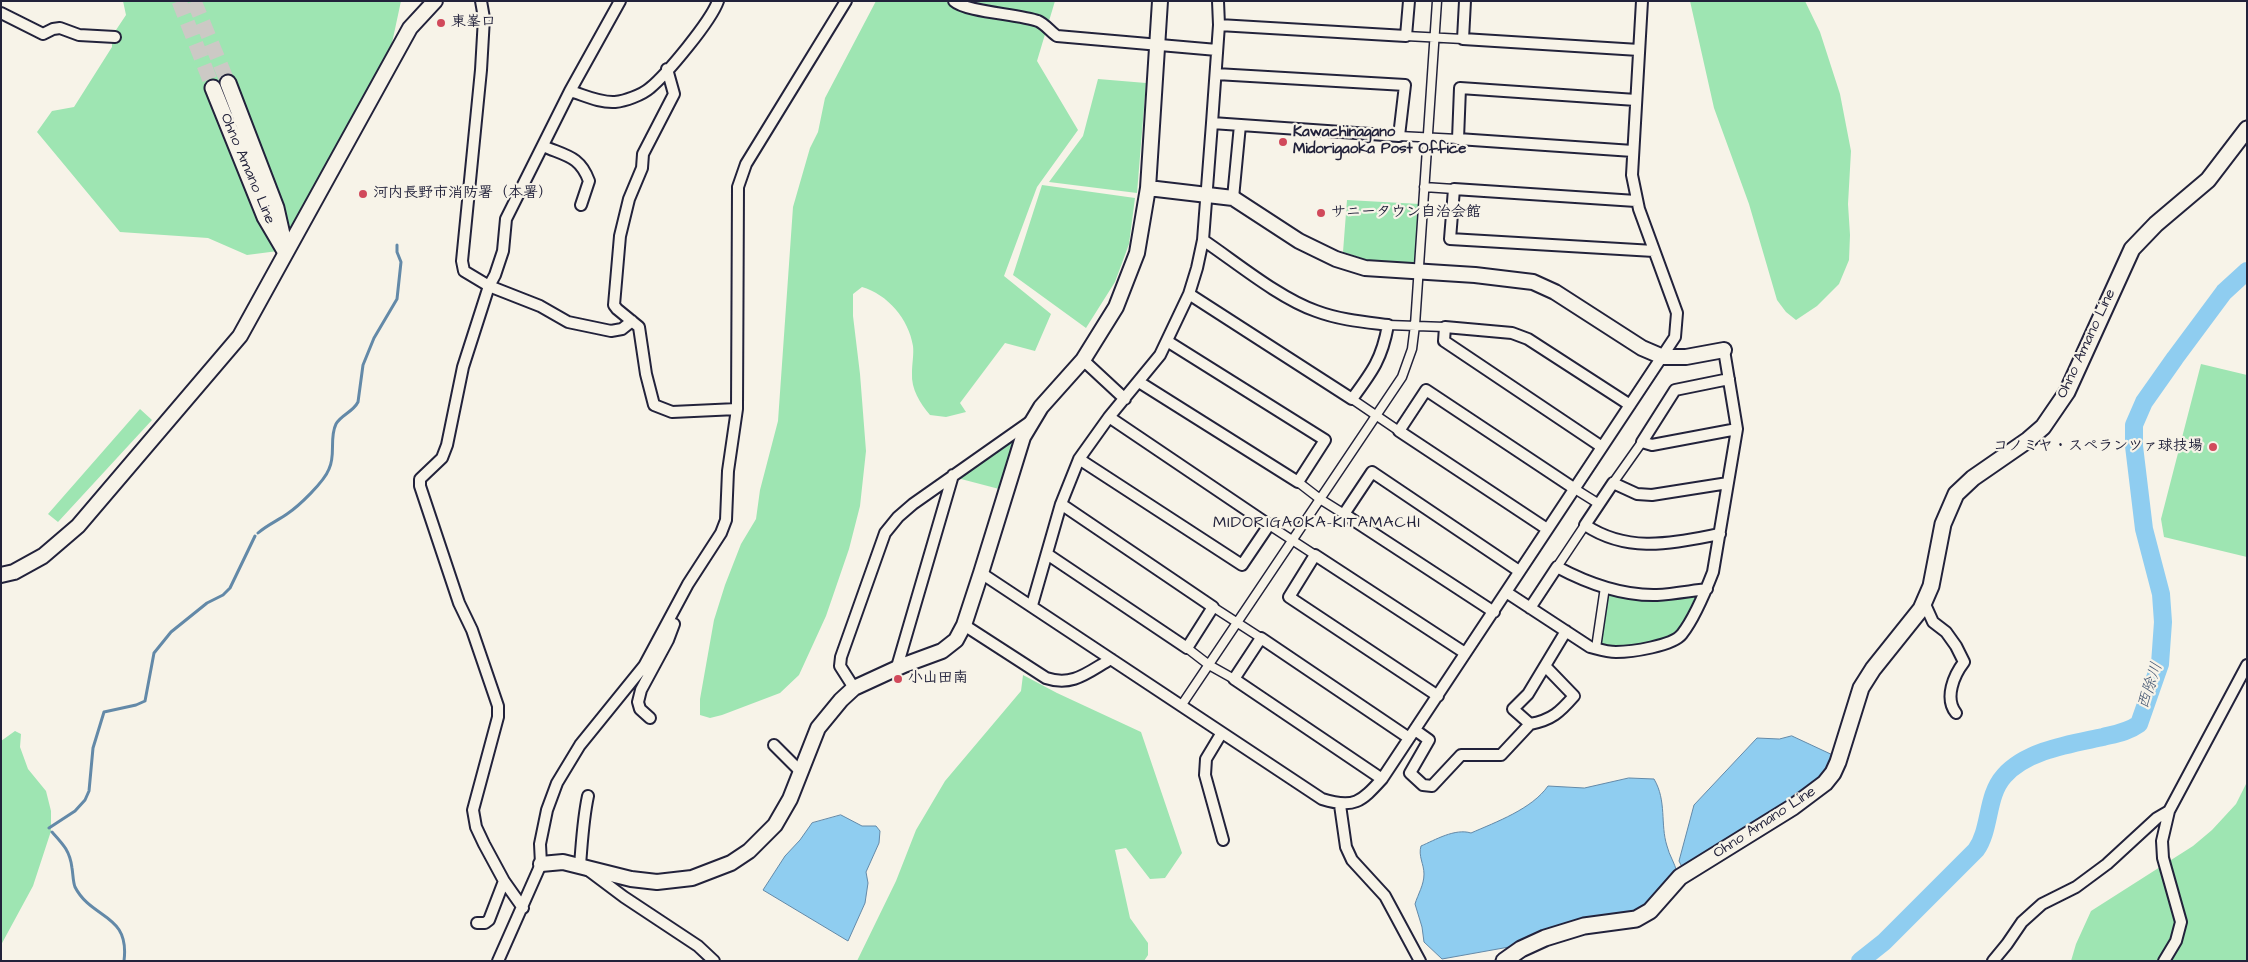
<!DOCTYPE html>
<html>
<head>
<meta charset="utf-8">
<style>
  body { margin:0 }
  #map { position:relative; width:2248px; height:962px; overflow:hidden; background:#f7f3e8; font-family:"Architects Daughter",sans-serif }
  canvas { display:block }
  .frame { position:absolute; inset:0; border:2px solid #22223b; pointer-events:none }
</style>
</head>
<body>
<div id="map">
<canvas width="2248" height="962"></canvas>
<div class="frame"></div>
</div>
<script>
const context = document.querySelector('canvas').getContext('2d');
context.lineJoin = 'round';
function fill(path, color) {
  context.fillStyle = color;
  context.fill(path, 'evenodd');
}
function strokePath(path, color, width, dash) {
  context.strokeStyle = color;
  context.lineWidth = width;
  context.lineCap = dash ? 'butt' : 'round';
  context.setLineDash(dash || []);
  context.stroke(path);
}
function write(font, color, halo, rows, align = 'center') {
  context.font = font + ' "Architects Daughter","Klee One",sans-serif';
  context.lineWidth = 4.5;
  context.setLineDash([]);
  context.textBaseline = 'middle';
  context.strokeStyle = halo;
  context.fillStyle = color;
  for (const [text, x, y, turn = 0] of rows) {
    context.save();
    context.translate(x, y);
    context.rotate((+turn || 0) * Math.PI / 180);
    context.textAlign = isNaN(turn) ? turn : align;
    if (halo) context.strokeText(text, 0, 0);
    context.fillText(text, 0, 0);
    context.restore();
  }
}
const green = new Path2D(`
  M123,1h278l-9,42 -92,175 -22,33 -31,4 -39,-17 -88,-6 -83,-100 15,-21 22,-4 38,-60v-11l14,-21z
  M876,1h179l-18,60 41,69 -41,57 -33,89 47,38 -16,37 -30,-8 -45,60 6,9 -20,5 -16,-2c-10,-12 -19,-26 -18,-42 0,-9 2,-19 1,-27 -4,-27 -26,-52 -51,-59l-9,7v22l7,58 6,77 -6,55 -11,43 -23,67 -27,59 -19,18 -58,22 -12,3 -10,-3v-16l14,-79 11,-35 16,-41 15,-25 4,-29 18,-69 15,-214 17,-59 8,-16 7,-34z
  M1690,1h115l15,31 20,62 11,57 -3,53 2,31 -1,25 -10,24 -22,22 -21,14 -10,-8 -9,-12 -28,-96 -35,-96z
  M1098,79l48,4 -9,110 -88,-11 34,-46z
  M1042,185l93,13 -6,46 -14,38 -29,46 -73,-53z
  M1347,200l73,4 -3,60 -47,-3 -27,-9z
  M2201,364l46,11v182l-83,-20 -3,-18z
  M140,409l12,11 -94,102 -10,-8z
  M1011,437l7,2 -15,51 -42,-11 1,-6z
  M1607,589l26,6 71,-4c-6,11 -16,36 -25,44 -17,15 -57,15 -79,13z
  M1023,675l34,18 84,39 41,121 -17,25 -15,1 -24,-31 -11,2 15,68 18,25v12l-4,6h-287l39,-80 20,-51 29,-49 76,-90z
  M15,731l6,3 -1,13 8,22 18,22 5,20v20l-18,55 -32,59v-204z
  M2247,782v179h-176l5,-17 15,-33 102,-65 19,-16 24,-26z`);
const water = new Path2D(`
  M1792,736l45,21 -14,23 -140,89 -4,-8 15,-56 63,-67 22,1z
  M1629,778l25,1c13,22 6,45 13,67 2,9 8,17 10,27l-32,36 -17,7 -79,13 -40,18 -67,12 -18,-17 -2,-15 -7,-23c3,-10 9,-19 9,-30 0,-10 -6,-18 -3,-28 14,-6 34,-18 50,-13 25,-11 61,-24 77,-47l36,2z
  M841,815l21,11h14l4,5 -1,12 -13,29 2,11 -3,20 -17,38 -85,-51 22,-34 15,-16 12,-17z`);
const stream = new Path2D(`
  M258,533c9,-8 19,-12 29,-19 12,-8 37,-32 42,-45 7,-14 0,-31 7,-45 5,-9 17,-12 22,-22l5,-37 11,-27 23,-39 4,-37 -4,-10v-7
  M49,828l26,-17 10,-11 4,-9 4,-43 11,-36 32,-7 9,-4 9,-48 17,-21 36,-29 16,-8 7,-7 25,-52
  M52,832c11,12 18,19 20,36 1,6 1,14 3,19 17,33 55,26 49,74`);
const river = new Path2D(`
  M1860,961l24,-19 92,-92c15,-21 10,-54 28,-74 23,-26 67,-32 99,-39 12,-3 25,-5 36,-13l21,-60 3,-42 -2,-28 -17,-65 -10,-83v-21l10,-23 31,-44 49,-66 23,-21`);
const secondaryTunnel = new Path2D(`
  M179,1l34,87
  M194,1l34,82`);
const pedestrian = new Path2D(`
  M1406,36l57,3
  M1399,136l59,3
  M1424,187l30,2
  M1388,325l57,2
  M1352,399l47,32
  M1298,482l22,17 24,15
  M1613,483l29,-41
  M1575,489l24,15
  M1269,525l46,30
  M1557,567l28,-42
  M1213,607l48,31
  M1187,648l22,17 25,14
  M1596,648l9,-61
  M1181,706l221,-329 10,-28 3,-24 22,-324`);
const minor = new Path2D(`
  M481,1l3,17 -3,52 -19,191 2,10 25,15 51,20 28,16 43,9 11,-2 10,-8
  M954,1c12,11 65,13 84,20 7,3 13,11 19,15l160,14
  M1465,1l-2,38 176,11
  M1,13l42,21 10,-5 7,-1 19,7 36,2
  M1219,25l187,11 3,-35
  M667,69l7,25 -31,60 -1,14 -13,31 -9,37 -6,69 3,4 22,18 7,47 8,31 18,7 65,-3
  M570,91c14,4 29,12 45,11 10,-1 27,-7 35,-14 17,-14 61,-67 68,-87
  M1212,123l187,13 6,-51 -189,-11
  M543,146c23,10 37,10 46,35l-8,24
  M1633,151l-175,-12 2,-51 176,12
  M1233,198l7,-73
  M1636,201l-182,-12 -4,50 204,12
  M1189,294l163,105c20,-27 30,-40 36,-74 -24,-3 -48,-5 -72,-14 -37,-13 -79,-48 -113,-71
  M1083,360l42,39
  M1729,379l-54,11 -33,52 10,3 85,-16
  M1139,382l159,100 27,-42 -158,-99
  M1602,447l-158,-106 1,-14 67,6 16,6 102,66
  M1079,459l163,106 27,-40 -160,-108
  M1547,529l-148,-98 27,-41 149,99
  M1720,534c-48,9 -91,20 -135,-9l28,-42 24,11 15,1 76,-12
  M1047,554l140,94 26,-41 -152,-103
  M981,573l341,226c32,10 39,3 60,-20l293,-442 2,-24 -38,-104 -7,-34 10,-174
  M1506,592l84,55c8,2 17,5 26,5 15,0 57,-6 66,-18 11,-14 24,-44 31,-62l24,-143 -13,-79
  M1924,602l9,20 13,10 10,14 8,16c-10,13 -20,36 -8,51
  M1032,605l29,-101 18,-45 30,-42 51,-62 29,-61 8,-26 6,-28 9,-117 7,-98 -1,-24
  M1530,608l27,-41c30,16 65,29 100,28 16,-1 33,-4 50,-6
  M1494,612l-150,-98 28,-42 147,99
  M964,625l82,53c27,9 42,-6 65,-19
  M897,667l56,-192
  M854,688l-14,-22 1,-9 44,-124 13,-16 15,-13 118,-83
  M1438,696l-149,-99 26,-42 150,98
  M650,718l-10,-9 -2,-7 3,-12 27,-50 6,-16
  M1530,724c22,-4 30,-12 44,-28l-28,-29
  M1415,730l14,10 -19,33 13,12 9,1 29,-31h40l29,-31 -17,-15 15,-15 38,-63
  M1221,734l-15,25 -1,16 18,65
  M774,745l26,26
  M1382,779l-148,-100 27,-41 148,100
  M1340,805l6,42 6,13 33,36 35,65
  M580,865c2,-23 3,-46 8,-69
  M588,870l36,27 74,49 16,15
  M523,908l-19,-27 -20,-37 -8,-17 -3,-17 25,-93v-11l-26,-76 -13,-27 -39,-117v-7l22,-21 5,-13 16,-78 26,-81 6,-11 8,-24 3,-32 64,-128 50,-90
  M477,923h8l4,-3 15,-39
  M498,961l43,-97 -1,-20 7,-34 10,-27 23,-38 64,-79 44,-82 33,-51 5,-13 2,-49 9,-62 1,-222 8,-23 100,-163
  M1993,961l14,-17 15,-22 20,-18 34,-17 31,-23 50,-46 12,-7
  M2164,961l12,-20 5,-19 -18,-64 -1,-17 7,-30 78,-146`);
const tertiary = new Path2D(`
  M1148,188l85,10 66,43 37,18 29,9 110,7 58,7 22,10 87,56 21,9h23l38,-7
  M1,575l13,-3 29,-16 35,-30 162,-190 170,-308 25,-27
  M541,864l22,-2 68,17 26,3 35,-4 39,-15 18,-12 26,-26 15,-26 28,-71 23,-28 13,-12 50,-23 38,-14 14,-11 8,-15 17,-52 42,-136 18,-30 42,-47 33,-53 21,-54 11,-65 12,-187`);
const secondary = new Path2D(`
  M228,83l48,125 7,31
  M213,88l52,129 20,34
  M1504,961l17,-12 24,-11 39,-12 52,-7 14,-8 30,-34 113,-70 32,-24 8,-10 5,-11 23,-74 12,-19 48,-60 10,-23 12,-62 13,-30 17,-16 55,-38 15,-13 24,-35 65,-143 24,-25 52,-44 39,-51`);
const markers = [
  [441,23,5,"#d1495b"],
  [1283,142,5,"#d1495b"],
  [363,194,5,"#d1495b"],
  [1321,213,5,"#d1495b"],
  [2213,447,5,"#d1495b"],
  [898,679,5,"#d1495b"]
];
const poiNames = [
  ["東峯口",451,23],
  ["Kawachinagano",1293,133],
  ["Midorigaoka Post Office",1293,150],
  ["河内長野市消防署（本署）",373,194],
  ["サニータウン自治会館",1331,213],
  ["コノミヤ・スペランツァ球技場",2203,447,"right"],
  ["小山田南",908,679]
];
const streetNames = [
  ["Ohno Amano Line",247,169,67],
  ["Ohno Amano Line",2087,344,-65],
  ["Ohno Amano Line",1765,823,-33]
];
const neighbourhoodNames = [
  ["MIDORIGAOKA-KITAMACHI",1317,524]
];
const waterNames = [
  ["西除川",2151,686,-72]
];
fill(green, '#9ee5b2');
fill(water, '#8fcdf0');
strokePath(water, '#6389a8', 1);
strokePath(stream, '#6389a8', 3);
strokePath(river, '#8fcdf0', 18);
strokePath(secondaryTunnel, '#ccc9c5', 15, [15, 8]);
strokePath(pedestrian, '#22223b', 11);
strokePath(minor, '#22223b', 14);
strokePath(tertiary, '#22223b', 18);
strokePath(secondary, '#22223b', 19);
strokePath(pedestrian, '#f7f3e8', 8);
strokePath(minor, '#f7f3e8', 10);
strokePath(tertiary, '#f7f3e8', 14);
strokePath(secondary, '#f7f3e8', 15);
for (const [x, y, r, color] of markers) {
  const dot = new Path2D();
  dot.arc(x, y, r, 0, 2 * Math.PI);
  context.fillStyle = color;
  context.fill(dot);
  strokePath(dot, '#f7f3e8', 2);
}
write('bold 15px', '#22223b', '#f7f3e8', poiNames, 'left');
write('15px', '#22223b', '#f7f3e8', streetNames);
context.letterSpacing = '1px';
write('16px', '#22223b', '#f7f3e8', neighbourhoodNames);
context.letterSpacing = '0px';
write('italic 16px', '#435571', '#f7f3e8', waterNames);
</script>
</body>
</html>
